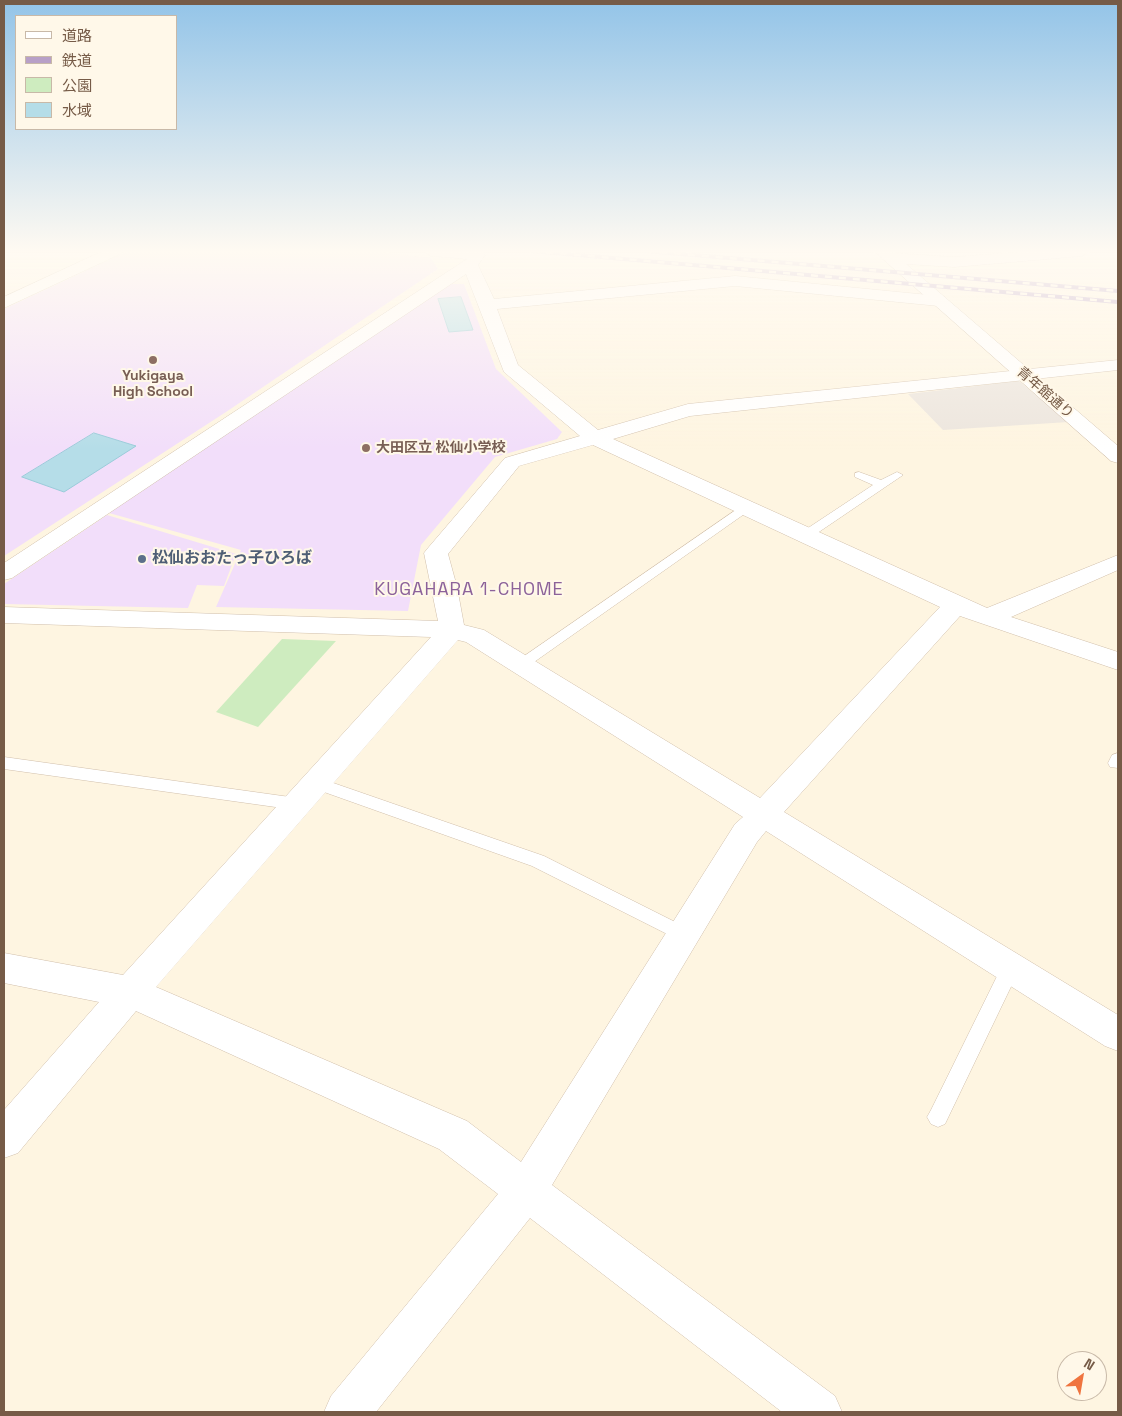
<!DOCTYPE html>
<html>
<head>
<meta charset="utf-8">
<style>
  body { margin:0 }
  #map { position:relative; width:1122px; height:1416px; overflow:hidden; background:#fef5e1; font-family:"Space Grotesk","Noto Sans JP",sans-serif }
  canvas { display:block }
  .frame { position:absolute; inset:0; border:5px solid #765b47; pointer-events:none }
  .legend { position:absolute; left:15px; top:15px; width:162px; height:115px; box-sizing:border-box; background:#fff8e9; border:1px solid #c8b9a8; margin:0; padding:6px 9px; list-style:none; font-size:15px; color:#765b47 }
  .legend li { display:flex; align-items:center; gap:10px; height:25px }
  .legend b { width:25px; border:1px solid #c8b9a8 }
  .north { position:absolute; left:1057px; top:1351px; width:50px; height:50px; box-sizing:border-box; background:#fff8e9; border:1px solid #c8b9a8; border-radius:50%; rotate:32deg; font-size:14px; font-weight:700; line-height:20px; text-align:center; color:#765b47 }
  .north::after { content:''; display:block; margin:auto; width:18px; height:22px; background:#ef743f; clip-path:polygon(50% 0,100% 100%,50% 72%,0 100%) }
</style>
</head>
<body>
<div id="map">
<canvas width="1122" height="1416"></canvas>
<div class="frame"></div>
<ul class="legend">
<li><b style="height:6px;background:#fff"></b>道路</li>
<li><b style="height:6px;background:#b8a0c7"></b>鉄道</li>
<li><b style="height:14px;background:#ceecbf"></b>公園</li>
<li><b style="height:14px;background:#b5dde8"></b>水域</li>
</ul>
<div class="north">N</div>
</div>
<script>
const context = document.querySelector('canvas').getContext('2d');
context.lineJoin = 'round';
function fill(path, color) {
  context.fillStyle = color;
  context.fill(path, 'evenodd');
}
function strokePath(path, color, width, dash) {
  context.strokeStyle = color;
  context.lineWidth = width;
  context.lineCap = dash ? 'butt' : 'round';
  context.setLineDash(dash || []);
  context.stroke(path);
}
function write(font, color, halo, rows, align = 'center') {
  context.font = font + ' "Space Grotesk","Noto Sans JP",sans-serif';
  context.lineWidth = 4;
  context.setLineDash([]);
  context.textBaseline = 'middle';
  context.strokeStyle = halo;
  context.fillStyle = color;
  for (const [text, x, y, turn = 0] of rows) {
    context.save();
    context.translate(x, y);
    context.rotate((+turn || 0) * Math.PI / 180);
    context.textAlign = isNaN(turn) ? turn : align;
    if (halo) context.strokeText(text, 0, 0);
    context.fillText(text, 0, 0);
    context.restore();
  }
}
const industrial = new Path2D(`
  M1019,381l50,41 -126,8 -35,-36z`);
const education = new Path2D(`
  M128,251h247l56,7 7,11 -212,143 -222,144v-247z
  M446,284h18l32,85 66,63 -5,7 -62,18 -74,88 -13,66 -192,-4 25,-57 -132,-37z
  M107,515l129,39 -12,32 -27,-1 -9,23 -184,-4v-20z`);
const green = new Path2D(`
  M282,639l54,2 -78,86 -42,-15z`);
const water = new Path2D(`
  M461,297l12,33 -24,2 -11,-33z
  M94,433l42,13 -72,46 -42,-15z`);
const service = new Path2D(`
  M859,472l22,8 16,-8 6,3 -93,63h-8l-2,-3 2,-3 71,-47 -18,-8v-4z
  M746,503l6,4 -2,3 -223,157h-10l-2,-3 2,-3z
  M1118,753v15l-8,-1 -2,-4 4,-8z
  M4,757l293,41 6,2 2,4 -2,4 -6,2 -293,-41z
  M316,777l228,79 145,73 3,5 -3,5 -6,3 -6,-3 -145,-73 -222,-79 -2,-4 2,-4z
  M1011,960l7,2 2,6 -75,156 -7,3 -7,-3 -4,-7 4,-7 73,-148z`);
const minor = new Path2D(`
  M103,251h20l-3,3 -116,54v-11z
  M423,251l59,1 3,3 -7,10 16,34 241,-23 204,20 6,1 2,4 -2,4 -6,1 -204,-20 -238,23 21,56 80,65 90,-26 430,-44v10l-428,46 -77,23 374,169 131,-53v15l-107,47 107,35v18l-158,-54 -176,196 334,203v36l-13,-5 -339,-215 -9,11 -205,343 283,211 7,16h-60l-252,-194 -154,194h-52l7,-16 167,-202 -59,-45 -303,-138 -118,142 -14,5v-48l95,-108 -95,-19v-30l119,22 308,-338 -427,-14v-16l434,14 -14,-68 4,-5 77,-90 75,-22 -76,-64 -38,-98 -454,304 -8,2v-17l463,-304 -36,-3zM593,445l347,162 -180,191 -276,-168 -20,-5 -7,-38 -9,-33 71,-88zM458,640l8,2 277,175 -8,7 -214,338 -54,-41 -311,-134z
  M1033,251h57l-8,5 -128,11 -63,-4 -8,-5 8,-5 63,4z`);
const tertiary = new Path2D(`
  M874,251h17l227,195v17l-7,-2z`);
const rail = new Path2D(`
  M532,251l586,51
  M646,251l472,40`);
const markers = [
  [153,360,5,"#8d6e63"],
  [366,448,5,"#8d6e63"],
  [142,559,5,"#5c6f8a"]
];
const farEducationnames = [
  ["Yukigaya",153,376],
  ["High School",153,392],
  ["大田区立 松仙小学校",376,448,"left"]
];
const farStreetnames = [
  ["青年館通り",1045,393,41]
];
const serviceNames = [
  ["松仙おおたっ子ひろば",152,559]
];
const neighbourhoodNames = [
  ["KUGAHARA 1-CHOME",469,590]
];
fill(industrial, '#ece5dd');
fill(education, '#f2defa');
fill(green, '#ceecbf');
fill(water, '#b5dde8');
strokePath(water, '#9accda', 1);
strokePath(service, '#d1bfab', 1);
strokePath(minor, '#d1bfab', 1);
strokePath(tertiary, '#d1bfab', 1);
fill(service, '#fff');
fill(minor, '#fff');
fill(tertiary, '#fff');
strokePath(rail, '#b8a0c7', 4);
strokePath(rail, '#fff8e9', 2.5, [7]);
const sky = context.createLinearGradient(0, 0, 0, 449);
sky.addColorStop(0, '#93c4e8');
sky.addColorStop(0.56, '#fffaf2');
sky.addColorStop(1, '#fffaf200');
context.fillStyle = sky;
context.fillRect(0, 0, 1122, 449);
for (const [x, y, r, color] of markers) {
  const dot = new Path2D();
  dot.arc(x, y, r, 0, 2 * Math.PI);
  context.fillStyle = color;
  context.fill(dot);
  strokePath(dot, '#fff8e9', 2);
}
write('bold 14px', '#785e54', '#fff8e9', farEducationnames);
write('14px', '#765b47', '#fff8e9', farStreetnames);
write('bold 16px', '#4e5e75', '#fff8e9', serviceNames, 'left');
context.letterSpacing = '1px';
write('18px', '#8c629a', '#fff8e9', neighbourhoodNames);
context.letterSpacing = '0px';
</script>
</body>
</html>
